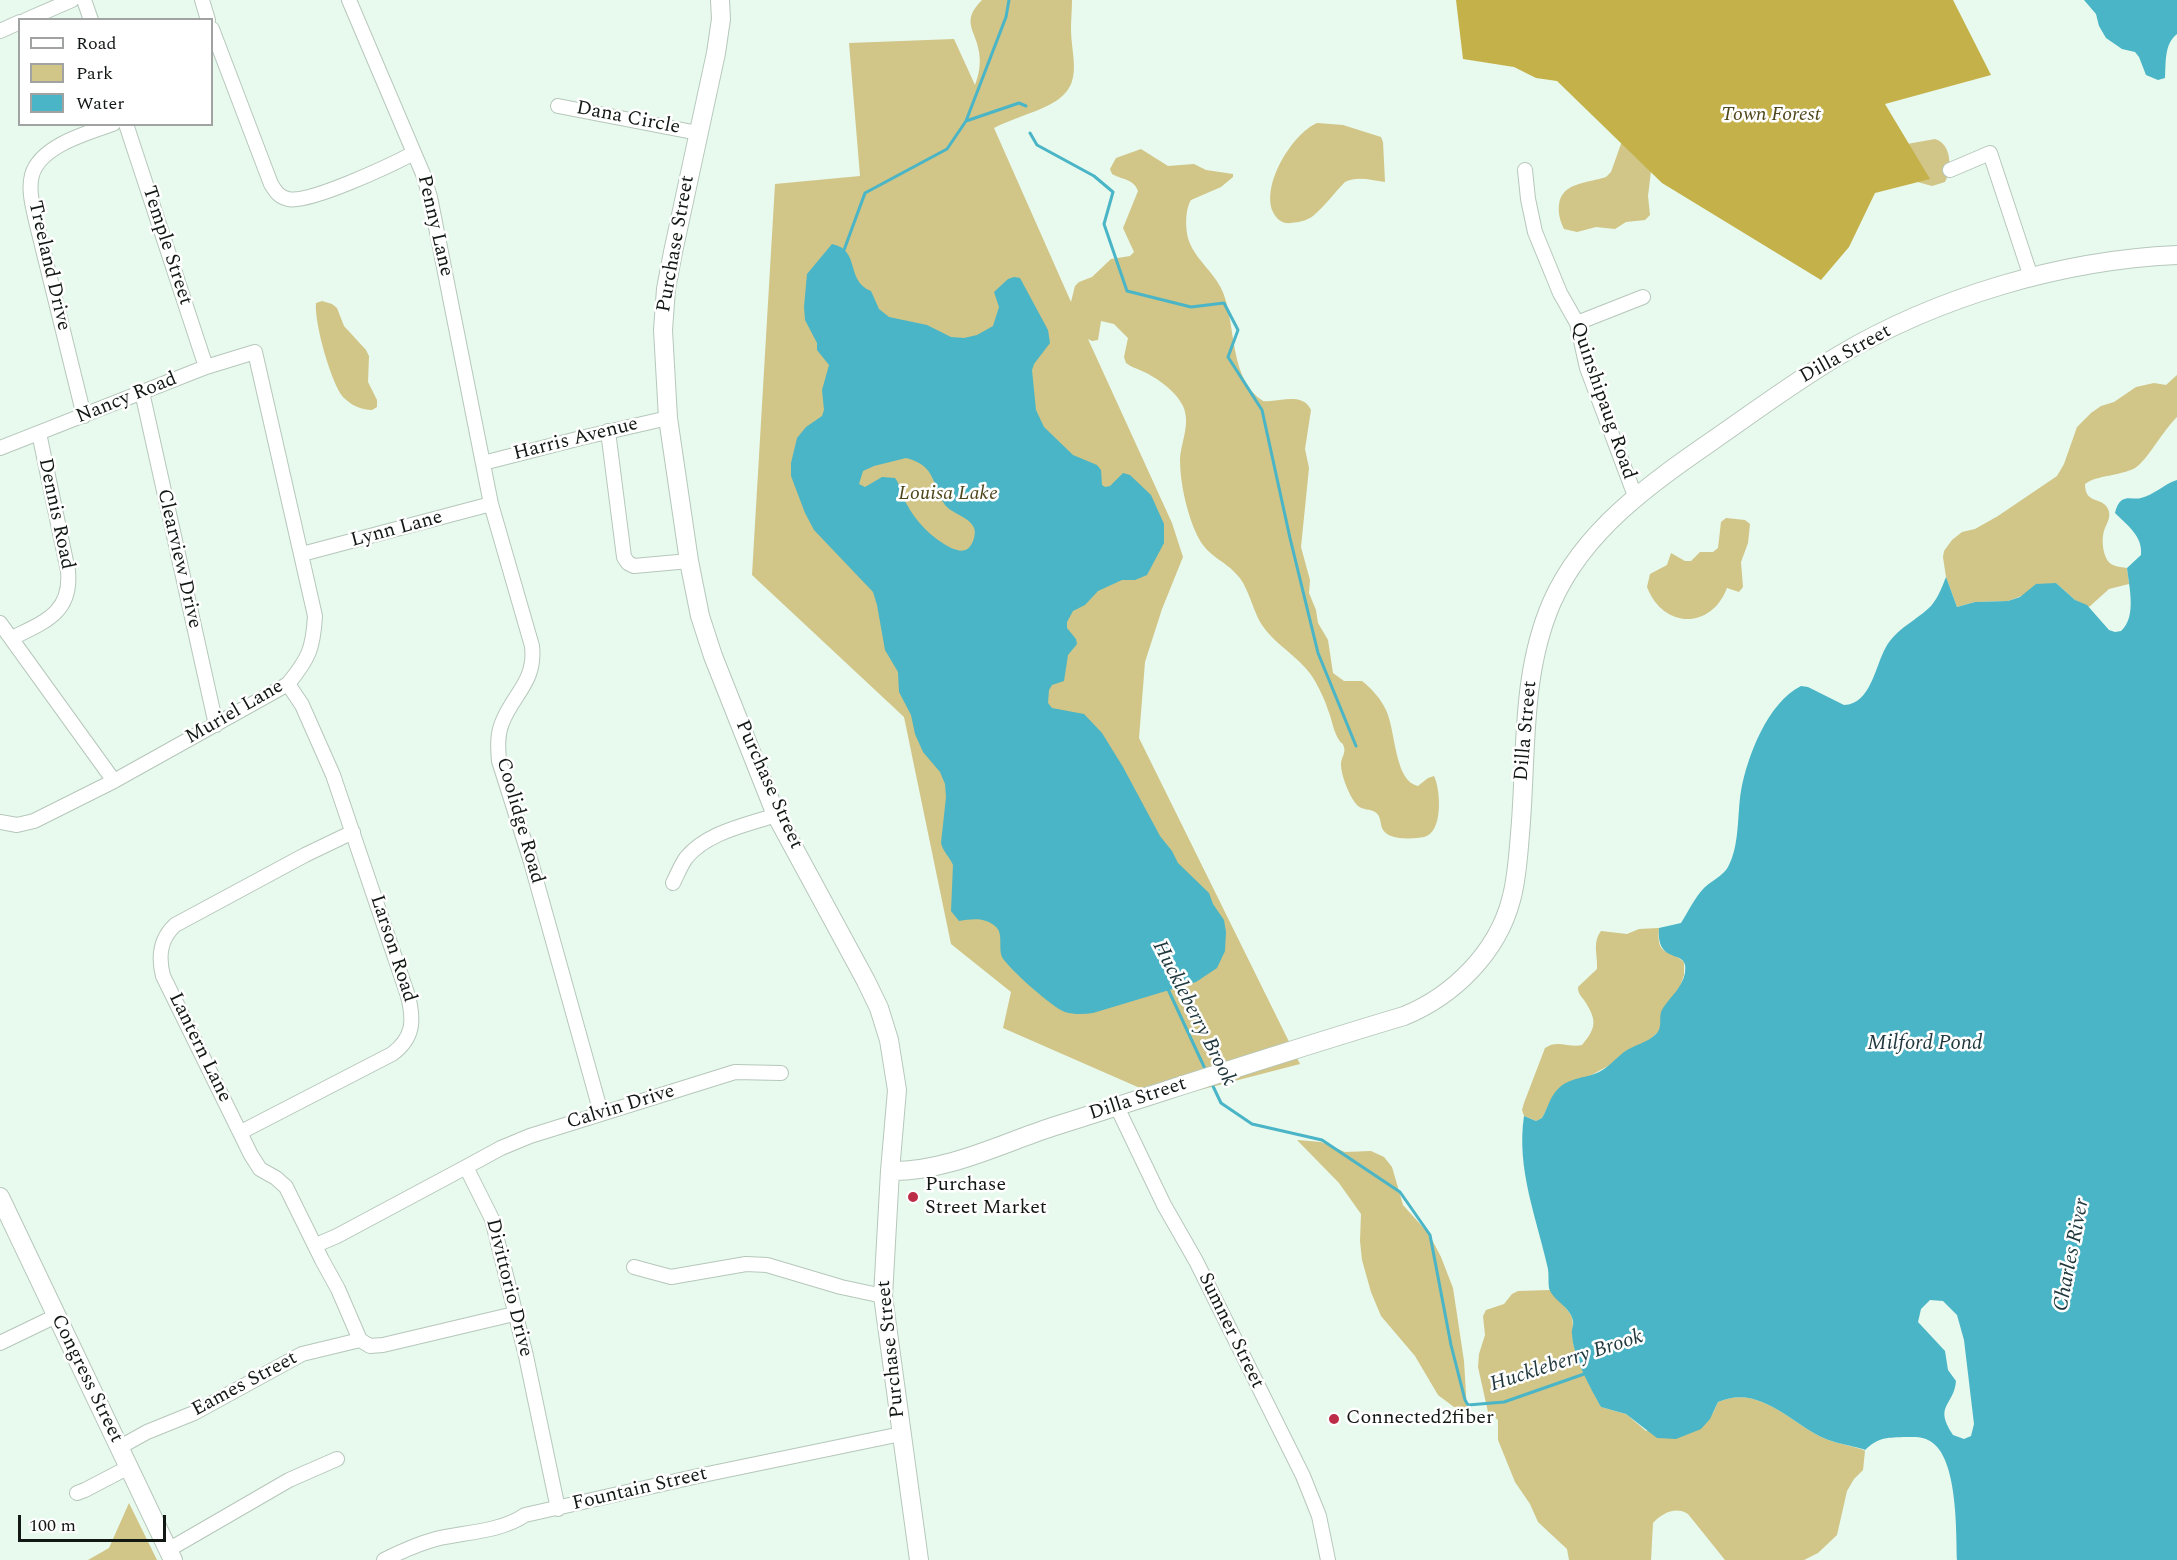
<!DOCTYPE html>
<html>
<head>
<meta charset="utf-8">
<style>
  body { margin:0 }
  #map { position:relative; width:2177px; height:1560px; overflow:hidden; background:#e8f9ed; font-family:Spectral,serif }
  canvas { display:block }
  .legend { position:absolute; left:18px; top:18px; width:195px; height:108px; box-sizing:border-box; background:#fff; border:2px solid #a0a3a1; margin:0; padding:8px 10px; list-style:none; font-size:18px; color:#121814 }
  .legend li { display:flex; align-items:center; gap:12px; height:30px }
  .legend b { width:30px; border:2px solid #a0a3a1 }
  .scale { position:absolute; left:18px; top:1515px; width:148px; height:27px; box-sizing:border-box; border:3px solid #121814; border-top:0; padding-left:8px; font-size:18px; line-height:21px; white-space:nowrap; color:#121814; -webkit-text-stroke:4px #fff; paint-order:stroke }
</style>
</head>
<body>
<div id="map">
<canvas width="2177" height="1560"></canvas>
<ul class="legend">
<li><b style="height:8px;background:#fff"></b>Road</li>
<li><b style="height:16px;background:#d1c587"></b>Park</li>
<li><b style="height:16px;background:#49b5c6"></b>Water</li>
</ul>
<div class="scale">100 m</div>
</div>
<script>
const context = document.querySelector('canvas').getContext('2d');
context.lineJoin = 'round';
function fill(path, color) {
  context.fillStyle = color;
  context.fill(path, 'evenodd');
}
function strokePath(path, color, width, dash) {
  context.strokeStyle = color;
  context.lineWidth = width;
  context.lineCap = dash ? 'butt' : 'round';
  context.setLineDash(dash || []);
  context.stroke(path);
}
function write(font, color, halo, rows, align = 'center') {
  context.font = font + ' Spectral,serif';
  context.lineWidth = 5;
  context.setLineDash([]);
  context.textBaseline = 'middle';
  context.strokeStyle = halo;
  context.fillStyle = color;
  for (const [text, x, y, turn = 0] of rows) {
    context.save();
    context.translate(x, y);
    context.rotate((+turn || 0) * Math.PI / 180);
    context.textAlign = isNaN(turn) ? turn : align;
    if (halo) context.strokeText(text, 0, 0);
    context.fillText(text, 0, 0);
    context.restore();
  }
}
const green = new Path2D(`
  M982,0h90c0,9 -1,19 -1,28 0,31 15,59 -22,77 -18,9 -38,14 -55,23l77,174 4,-16 4,-4 13,-5 19,-18 19,-3 4,-4 -11,-24 15,-37c-4,-12 -15,-11 -26,-17l-2,-5 6,-11 25,-9 27,17 26,-2 12,6 27,4v3l-12,10 -30,13c-6,9 -6,30 -2,41 7,20 28,33 35,54 12,34 6,85 39,106 16,2 39,-10 48,9l-6,39 4,19 -8,79 9,33 -1,13 7,17 2,13 10,17 5,33 11,8h18c10,8 19,18 24,29 10,21 8,71 32,76l10,-8 6,-2c7,14 9,57 -10,61 -11,2 -37,4 -42,-9 -2,-6 -1,-12 -7,-16 -5,-3 -12,-2 -17,-6 -8,-8 -17,-30 -17,-42 0,-6 5,-11 3,-17 -2,-6 -2,-2 -5,-7 -6,-9 -7,-21 -11,-30 -3,-10 -8,-20 -13,-29 -13,-23 -39,-35 -53,-56 -9,-14 -14,-39 -24,-49 -14,-17 -30,-18 -41,-41 -10,-21 -17,-52 -17,-75 1,-19 11,-36 3,-54 -7,-15 -27,-29 -41,-35 -6,-3 -11,-4 -16,-8l-2,-6 4,-19 -14,-14 -13,-3 -3,19 -6,1 -4,-2 84,184 11,34 -21,52 -17,53 -6,76 161,326 -135,35 -162,-71 8,-36 -60,-48 -47,-227 -152,-142 23,-391 85,-8 -11,-133 105,-4 21,46c4,-11 6,-21 4,-33 -3,-22 -19,-30 3,-52z
  M1317,123l26,2 38,12 2,5 2,40c-14,-2 -28,-6 -40,0 -11,11 -20,24 -32,34 -7,5 -14,6 -22,7 -8,1 -14,-3 -18,-11 -12,-27 19,-78 44,-89z
  M1935,139c17,5 17,30 10,43l-13,4 -25,-7 -11,-33z
  M1622,141l30,22 -4,33 2,19 -5,5 -19,2 -11,7 -19,-2 -19,5 -13,-3c-4,-8 -6,-16 -5,-24 2,-23 30,-22 47,-28l5,-5z
  M322,301l10,3 5,4 7,18 22,24 3,6 -1,26 9,18v7l-5,3c-11,0 -21,-5 -29,-13 -12,-14 -29,-75 -27,-94z
  M2177,375v42c-13,12 -31,45 -42,51 -15,8 -38,7 -50,16 0,21 17,12 23,25 4,8 -2,15 -4,22 -3,9 -1,30 9,34 4,2 10,2 14,3l2,16 -20,5 -20,18 -14,-7 -19,-17 -48,18 -33,1 -18,5 -11,-30 -3,-20 1,-6 8,-11 10,-8 13,-3 23,-13 59,-40 7,-12 13,-37 14,-14 10,-7 13,-4 22,-15 18,-4 12,2z
  M1726,518l19,2 5,4 -2,19 -7,19 2,25 -4,5 -12,-4c-16,42 -64,41 -80,-1l3,-13 17,-9 4,-12 14,8h6l9,-9h13l5,-4 3,-26z
  M1659,928c-3,30 10,20 25,34v13l-4,12 -19,26v14l-3,5 -10,9 -23,11 -15,13 -56,30 -12,23 -6,3 -12,-5 -2,-6 2,-7 21,-55c12,-9 24,0 37,-3 15,-18 15,-25 2,-45 -4,-5 -6,-7 -6,-13l19,-18c1,-14 -5,-26 4,-38l26,3 12,-5z
  M1297,1140l24,2 24,10 26,-1 13,6 8,10 11,38 26,29 12,23 12,31 11,73 3,50 -13,-4 -16,-12 -23,-39 -34,-40 -10,-24 -9,-32 -2,-19 1,-27 -22,-31z
  M1550,1290c7,8 15,16 21,25 4,8 0,22 3,32 7,21 16,40 27,60l25,7 20,17 67,-18 5,-11c42,-19 74,23 108,37 9,4 36,9 39,12l-2,19 -9,9 -7,12 -10,44 -19,18 -14,7h-79l-37,-46c-12,-8 -26,-1 -35,9l-2,37h-82l-2,-11 -29,-27 -8,-18 -15,-22 -17,-42v-20l-10,-8 -10,-45 1,-13 6,-19 -2,-19 3,-6 18,-6 8,-10 6,-3z
  M129,1503l28,57h-69l21,-12z`);
const forest = new Path2D(`
  M1456,0h497l38,75 -106,29 45,75 -55,14 -26,54 -28,33 -159,-97 -105,-102 -21,-3 -22,-11 -51,-8z`);
const water = new Path2D(`
  M2084,0h93v34c-13,10 -11,29 -12,44l-7,2 -12,-5 -7,-18 -4,-5 -13,-3 -16,-11 -7,-12 -3,-12z
  M832,244c29,6 13,37 39,47l8,18 10,8 38,8 24,12 13,1 13,-3 16,-9 6,-19 -5,-15 14,-13 6,-2 6,1 28,52 2,13 -16,21 -2,6 4,40 8,17 29,28 24,10 4,5 1,15 3,2 5,-1 13,-13 7,2 21,20 13,29v19l-17,32 -12,5h-13l-24,11 -13,14 -12,6 -6,11v6l9,11 1,5 -9,11 -4,26 -12,4 -3,5 -1,13 4,5 32,6 18,19 21,34 37,69 12,15 6,12 31,30 4,11 11,16 2,12 -1,19 -8,17 -21,14 -103,31c-9,1 -18,2 -28,-1 -12,-4 -57,-44 -63,-55 -4,-10 2,-24 -7,-31 -11,-9 -23,-7 -36,-5l-8,-10 2,-46c-3,-8 -10,-13 -12,-22l5,-46 -1,-13 -5,-12 -17,-20 -8,-18 -4,-19 -12,-23 -1,-20 -13,-22 -8,-45 -4,-13 -59,-62 -9,-17 -14,-37v-13l6,-25 9,-11 16,-11 2,-6 -2,-20 7,-25 -12,-15v-7l-12,-23 -1,-13 3,-33zM906,458c31,8 25,26 39,47 7,9 25,12 29,23 2,4 0,13 -3,17 -5,8 -12,6 -20,3 -19,-10 -35,-26 -45,-45 -4,-8 -5,-17 -11,-25l-13,-1 -17,10 -6,-3 4,-13 11,-5z
  M2177,480v1080h-220c-1,-29 1,-103 -27,-119 -7,-5 -18,-4 -27,-4 -18,1 -24,0 -38,13 -3,-2 -30,-7 -39,-11 -34,-14 -66,-56 -108,-37l-8,17 -9,10 -25,10 -19,-1 -31,-24 -25,-7c-11,-20 -28,-50 -29,-73 -1,-4 2,-9 1,-13 -2,-14 -21,-21 -24,-33 -1,-6 0,-13 -1,-19 -11,-50 -32,-100 -24,-153l12,5 6,-3c5,-8 8,-21 15,-28 12,-13 27,-11 42,-18 10,-5 16,-13 25,-20 10,-7 23,-9 32,-18 8,-8 1,-17 7,-26 8,-12 19,-20 22,-35 5,-27 -29,-5 -26,-45l22,-5c7,-11 14,-26 23,-35 7,-7 19,-12 24,-21 12,-22 9,-52 13,-76 6,-34 27,-89 60,-105l7,1 36,18c27,-1 31,-39 42,-58 10,-18 31,-27 45,-41 7,-8 11,-19 15,-29l11,30 18,-5 33,-1 12,-4 16,-13 20,-1 19,17 12,5 22,25 6,2 6,-1c16,-14 8,-44 6,-63l14,-13c2,-19 -14,-30 -26,-42 1,-5 3,-10 7,-13 6,-4 13,0 19,-2 13,-3 23,-14 36,-18zM1930,1300l13,1 14,14 7,25 10,84 -3,12 -7,3 -11,-4c-20,-30 1,-29 3,-54l-8,-11 -3,-19 -27,-29 3,-13z`);
const stream = new Path2D(`
  M966,121l53,-18 7,3
  M1030,133l7,12 57,31 19,16 -9,32 23,67 64,16 33,-4 14,27 -10,27 34,53 28,128 28,115 38,93
  M844,250l21,-57 82,-44 19,-28 40,-104 3,-17
  M1167,987l39,84
  M1211,1082l10,21 31,21 70,16 78,52 30,43 21,110 14,55 3,5 36,-3 83,-29`);
const minor = new Path2D(`
  M84,0l7,20
  M202,0l6,20
  M349,0l74,174 7,23 61,307 41,142c4,36 -19,48 -30,77 -5,12 -4,25 -3,38l32,101 70,251
  M26,20l46,-20
  M212,29l59,155c5,8 8,13 17,15 21,5 103,-34 126,-46
  M0,31l20,-9
  M558,106l140,27
  M126,124l80,243
  M1525,170l3,29 7,33 25,61 17,30 10,45 48,128
  M1950,170l40,-17 41,124
  M1577,323l66,-26
  M142,392l74,333
  M84,416l-48,-195c-3,-14 -8,-31 -4,-46 8,-29 55,-42 81,-51
  M608,431l16,126 4,6 6,3 55,-5
  M0,448l206,-81 49,-15 60,264c-2,33 -6,42 -27,68l-174,97 -80,40 -17,4 -17,-3
  M483,463l98,-25 87,-20
  M302,554l189,-50
  M0,623l114,158
  M12,638c32,-16 60,-25 56,-67l-29,-138
  M353,832l-48,23 -130,70c-15,14 -17,31 -12,51l88,179 9,14 16,9 10,9 36,73 16,29 22,51
  M673,883c4,-8 8,-18 13,-25 21,-26 61,-33 90,-43
  M1117,1107l47,98 32,56 107,215 16,40 9,44
  M241,1132l151,-78c22,-16 22,-34 16,-58l-75,-221 -31,-70 -14,-21
  M466,1167l35,-19 29,-12 205,-64 46,1
  M316,1245l21,-9 129,-69 26,52 34,137 32,153
  M634,1267l37,10 75,-13 21,1 74,22 42,9
  M0,1343l56,-27
  M120,1447l27,-15 47,-19 108,-59 58,-14 10,6 13,-1 131,-31
  M77,1493l8,-3 44,-23
  M168,1550l121,-70 48,-21
  M384,1560c18,-9 33,-16 52,-21 29,-7 64,-7 89,-24l173,-39 203,-42`);
const major = new Path2D(`
  M720,0l1,19 -5,34 -43,199 -7,37 -3,41 5,88 21,143 11,55 13,40 63,159 90,166 13,27 10,32 8,50 -7,81 -7,125 36,264
  M890,1171c56,1 110,-27 162,-44 117,-37 234,-76 352,-111 49,-20 93,-63 107,-116 6,-21 7,-43 9,-66 7,-77 0,-159 32,-232 32,-72 98,-118 160,-161 42,-29 82,-59 126,-85 99,-59 224,-96 339,-101
  M0,1197l173,363`);
const markers = [
  [913,1197,6,"#bd2c47"],
  [1334,1419,6,"#bd2c47"]
];
const parkNames = [
  ["Town Forest",1771,116],
  ["Louisa Lake",948,495]
];
const streetNames = [
  ["Dana Circle",628,119,11],
  ["Penny Lane",434,226,77],
  ["Purchase Street",677,244,-80],
  ["Temple Street",166,246,72],
  ["Treeland Drive",48,266,77],
  ["Dilla Street",1846,355,-29],
  ["Nancy Road",127,399,-22],
  ["Quinshipaug Road",1602,401,71],
  ["Harris Avenue",576,440,-14],
  ["Dennis Road",55,514,78],
  ["Lynn Lane",397,530,-15],
  ["Clearview Drive",178,559,77],
  ["Muriel Lane",235,713,-30],
  ["Dilla Street",1527,731,-85],
  ["Purchase Street",768,785,66],
  ["Coolidge Road",519,821,74],
  ["Larson Road",392,949,72],
  ["Lantern Lane",199,1048,64],
  ["Dilla Street",1138,1100,-18],
  ["Calvin Drive",621,1108,-17],
  ["Divittorio Drive",508,1288,76],
  ["Sumner Street",1230,1331,64],
  ["Purchase Street",892,1349,-96],
  ["Congress Street",86,1379,64],
  ["Eames Street",245,1385,-28],
  ["Fountain Street",640,1490,-13]
];
const poiNames = [
  ["Purchase",925,1186],
  ["Street Market",925,1209],
  ["Connected2fiber",1346,1419]
];
const waterNames = [
  ["Huckleberry Brook",1193,1014,63],
  ["Milford Pond",1925,1045],
  ["Charles River",2073,1255,-79],
  ["Huckleberry Brook",1567,1362,-18]
];
fill(green, '#d1c587');
fill(forest, '#c4b149');
fill(water, '#49b5c6');
strokePath(stream, '#49b5c6', 3);
strokePath(minor, '#b6c7bb', 16);
strokePath(major, '#b6c7bb', 20);
strokePath(minor, '#fff', 14);
strokePath(major, '#fff', 18);
for (const [x, y, r, color] of markers) {
  const dot = new Path2D();
  dot.arc(x, y, r, 0, 2 * Math.PI);
  context.fillStyle = color;
  context.fill(dot);
  strokePath(dot, '#fff', 2);
}
write('italic 20px', '#4f471c', '#fff', parkNames);
write('20px', '#121814', '#fff', streetNames);
write('20px', '#121814', '#fff', poiNames, 'left');
write('italic 21px', '#21393e', '#fff', waterNames);
</script>
</body>
</html>
